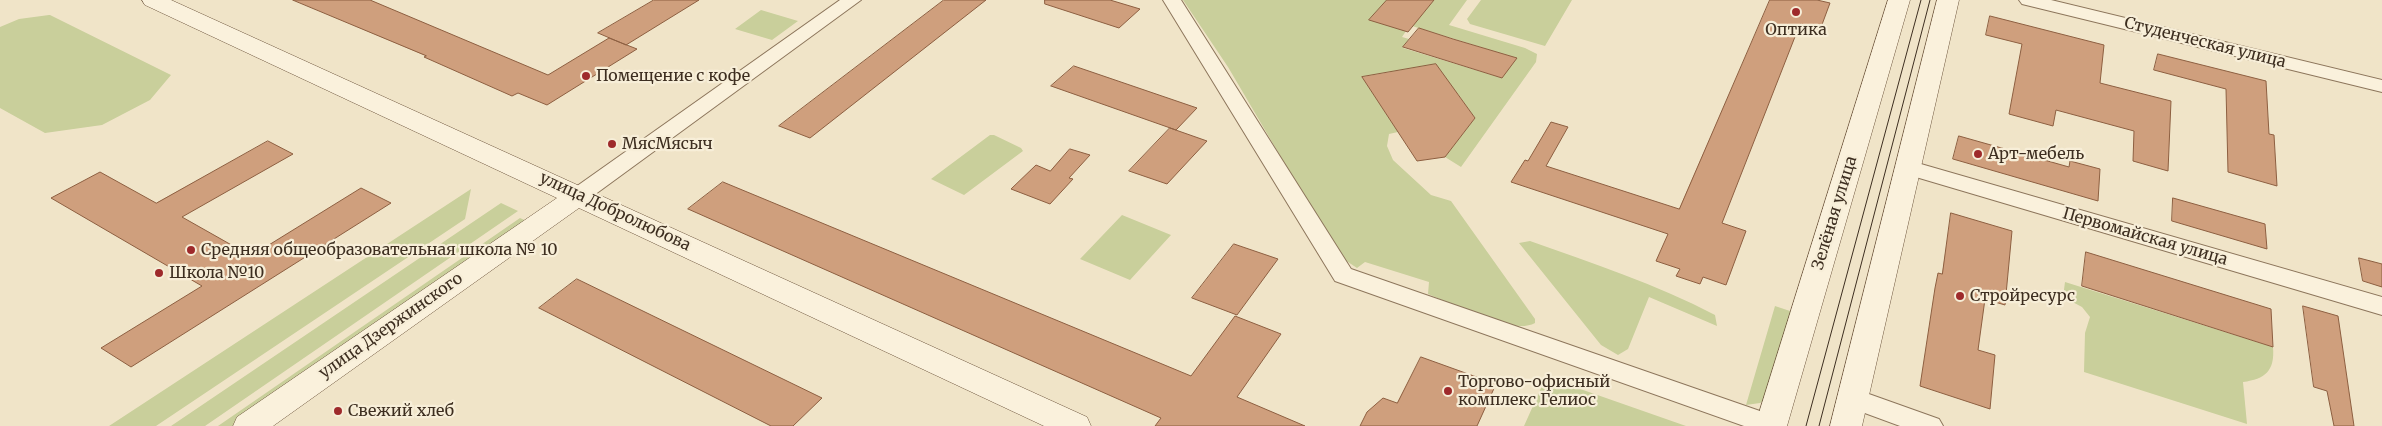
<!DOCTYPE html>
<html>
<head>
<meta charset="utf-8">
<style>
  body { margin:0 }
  canvas { display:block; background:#f0e4c8 }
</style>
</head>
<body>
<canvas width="2382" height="426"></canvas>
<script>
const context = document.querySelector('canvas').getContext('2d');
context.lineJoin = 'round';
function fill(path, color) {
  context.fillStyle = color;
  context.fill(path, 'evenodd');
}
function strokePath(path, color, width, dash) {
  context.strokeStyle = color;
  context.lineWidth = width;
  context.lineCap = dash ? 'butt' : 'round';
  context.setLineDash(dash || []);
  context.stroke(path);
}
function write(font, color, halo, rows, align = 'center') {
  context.font = font + ' Merriweather,serif';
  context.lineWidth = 4.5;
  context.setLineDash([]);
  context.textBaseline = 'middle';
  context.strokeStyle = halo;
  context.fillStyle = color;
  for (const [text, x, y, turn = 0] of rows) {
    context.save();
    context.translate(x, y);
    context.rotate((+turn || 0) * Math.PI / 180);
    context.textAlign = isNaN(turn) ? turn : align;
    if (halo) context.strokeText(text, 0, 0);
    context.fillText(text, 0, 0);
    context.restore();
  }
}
const green = new Path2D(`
  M1183,0h204l19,31 -4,6 7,2 -6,9 99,30 14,-20 -104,-32 22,-26h33l-18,25 76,23 12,6 -1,8 -75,105 -16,-10 30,-39 -17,-24 -68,-22 -28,5 36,55 -9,2 -2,12 6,14 38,35 20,6 84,118v4c-24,13 -82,-19 -107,-29l1,-12 -64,-20 -8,6 -18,-12 -111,-189z
  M1481,0h91l-27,46 -75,-22 -3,-5z
  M761,10l37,11 -26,19 -37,-11z
  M49,15h1l121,60 -21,25 -48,25 -57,8 -45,-25v-81l19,-8z
  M990,135h4l27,13 2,3 -59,44 -33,-16z
  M471,189l-6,30 -309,207h-47z
  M501,203l17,8 -313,215h-34z
  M1122,215l49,20 -41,45 -50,-21z
  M520,218l15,7 -286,201h-31z
  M1530,241c62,22 126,43 185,74l2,11 -68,-29 -21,52 -10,6 -17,-10 -82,-102z
  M2065,282l208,65c2,24 -8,32 -30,35l4,42 -163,-52 1,-39 5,-16 -8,-10 -19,-10z
  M1775,306l18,6 -24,86 -9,5 -14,2z
  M1546,377l140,49h-162z`);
const building = new Path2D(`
  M293,0h77l178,75 61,-37 28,11 -90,56 -29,-12 -6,3 -88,-39 2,-1z
  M654,0h45l-73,45 -28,-12z
  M944,0h42l-176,138 -31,-12z
  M1045,0h65l30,9 -21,19 -74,-24z
  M1387,0h47l-26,32 -39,-12z
  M1770,0h47l13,3 -10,27 -20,-6 -78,199 24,8 -20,54 -23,-8 -3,7 -24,-8 4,-7 -24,-8 12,-27 -157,-52 14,-22 3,1 23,-39 17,5 -22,39 133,43z
  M1990,16l114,29 -4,38 71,18 -3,70 -35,-10 1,-30 -78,-21 -3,16 -44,-12 13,-70 -36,-9z
  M1419,28l34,11 64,19 -15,20 -99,-31z
  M2158,54l108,27 3,53 5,1 3,51 -49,-14 -2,-83 -72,-19z
  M1436,64l39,54 -30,39 -28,4 -55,-84z
  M1074,66l123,42 -21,22 -125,-44z
  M1170,128l37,13 -40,43 -38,-13z
  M1959,136l110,31 1,-6 30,8 -2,32 -145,-42z
  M268,141l25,13 -111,63 69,39 110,-68 30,15 -260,164 -30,-19 101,-62 -151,-88 49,-26 56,31z
  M1070,149l20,6 -21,23 4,1 -23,25 -39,-15 25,-24 14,6z
  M723,182l468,194 44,-60 46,18 -44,63 68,29h-150l6,-8 -473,-209z
  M2173,198l92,26 2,25 -95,-28z
  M1951,213l61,18 -7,74 -20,-6 -7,51 17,5 -5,54 -70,-23 15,-98 3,-15 4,1z
  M1234,244l44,15 -41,56 -45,-17z
  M2086,252l185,57 2,38 -191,-61z
  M2359,258l23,6v23l-19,-6z
  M577,279l245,119 -29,28h-22l-232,-118z
  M2303,306l35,10 16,110h-20l-7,-35 -13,-4z
  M1421,357l75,27 -19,42h-117l7,-14 16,-14 14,5z`);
const street = new Path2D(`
  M840,0h21l-275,201 -8,2 -8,-2 -3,-5 3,-5z
  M1163,0h18l170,269 429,149 4,8h-40l-409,-145z
  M2019,0h32l331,80v12l-360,-88z
  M1907,160l475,137v18l-483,-143 -3,-5 3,-5z
  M1852,388l87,31 4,7h-43l-57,-21 -4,-7 4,-7z`);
const secondary = new Path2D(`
  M142,0h29l916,417 4,9h-47l-465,-218 -306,218h-40l4,-9 320,-219 -412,-193z
  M1888,0h22l-123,426h-32z
  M1937,0h22l-97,426h-32z`);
const tram = new Path2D(`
  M1806,426l115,-426
  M1819,426l111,-426`);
const markers = [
  [1796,12,5,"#9e2a2b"],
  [586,76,5,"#9e2a2b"],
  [612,144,5,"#9e2a2b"],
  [1978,154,5,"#9e2a2b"],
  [191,250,5,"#9e2a2b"],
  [159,273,5,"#9e2a2b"],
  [1960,296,5,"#9e2a2b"],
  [1448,391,5,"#9e2a2b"],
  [338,411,5,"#9e2a2b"]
];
const poiNames = [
  ["Оптика",1796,30,"center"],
  ["Помещение с кофе",596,76],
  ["МясМясыч",622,144],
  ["Арт-мебель",1988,154],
  ["Средняя общеобразовательная школа № 10",201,250],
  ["Школа №10",169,273],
  ["Стройресурс",1970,296],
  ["Торгово-офисный",1458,382],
  ["комплекс Гелиос",1458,400],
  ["Свежий хлеб",348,411]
];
const streetNames = [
  ["Студенческая улица",2205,43,14],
  ["улица Добролюбова",615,212,25],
  ["Зелёная улица",1835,213,-73],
  ["Первомайская улица",2145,237,16],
  ["улица Дзержинского",391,326,-35]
];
fill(green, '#c9cf9b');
fill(building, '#cf9f7d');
strokePath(building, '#8d5f41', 1);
strokePath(street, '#8d765c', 2);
strokePath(secondary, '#6f573f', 1);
fill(street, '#faf1dc');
fill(secondary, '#faf1dc');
strokePath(tram, '#3d2e20', 1);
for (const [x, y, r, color] of markers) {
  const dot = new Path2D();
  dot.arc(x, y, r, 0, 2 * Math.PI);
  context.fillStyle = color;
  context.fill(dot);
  strokePath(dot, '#f7eed8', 2);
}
write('16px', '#3d2e20', '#f7eed8', poiNames, 'left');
write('16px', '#3d2e20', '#f7eed8', streetNames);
</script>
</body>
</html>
